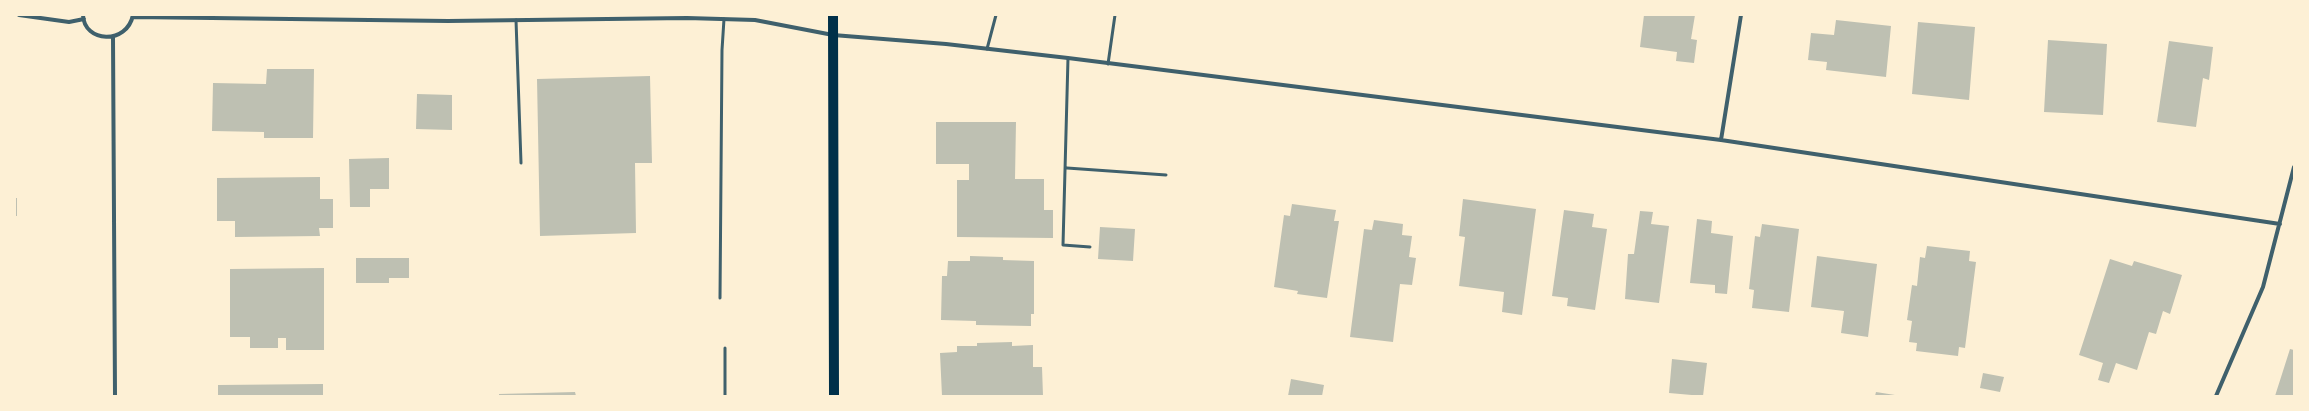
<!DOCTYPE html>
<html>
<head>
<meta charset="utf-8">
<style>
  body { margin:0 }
  #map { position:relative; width:2309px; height:411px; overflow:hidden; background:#fdf0d5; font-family:Montserrat,sans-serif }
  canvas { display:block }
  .frame { position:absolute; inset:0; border:16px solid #fdf0d5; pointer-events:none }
</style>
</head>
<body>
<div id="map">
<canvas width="2309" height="411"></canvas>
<div class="frame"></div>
</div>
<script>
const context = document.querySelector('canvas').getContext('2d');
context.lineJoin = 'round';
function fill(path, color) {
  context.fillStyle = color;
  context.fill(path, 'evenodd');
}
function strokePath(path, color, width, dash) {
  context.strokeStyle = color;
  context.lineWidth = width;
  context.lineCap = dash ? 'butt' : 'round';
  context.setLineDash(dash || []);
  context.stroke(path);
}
const building = new Path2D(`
  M1644,15h51l-4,24 6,1 -3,23 -18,-2 1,-9 -37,-5z
  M1836,20l55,6 -5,51 -60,-7 1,-8 -19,-2 3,-27 23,2z
  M1918,22l57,5 -6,73 -57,-6z
  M2048,40l59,4 -4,71 -59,-3z
  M2169,41l44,6 -4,33 -6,-2 -7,49 -39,-5z
  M267,69h47l-1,69h-49v-6l-52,-1 1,-48 53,1z
  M650,76l2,87h-17l1,70 -96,3 -3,-157z
  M417,94l35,1v35l-36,-1z
  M936,122h80l-1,57h29v31h9v28l-96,-1v-57h12v-16h-33z
  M389,158v31h-19v18h-20l-1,-48z
  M320,177v22h13v29h-14l1,8 -85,1v-16h-18v-43z
  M15,198h2v18h-2z
  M1463,199l73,10 -14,106 -20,-3 2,-20 -45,-6 6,-49 -6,-1z
  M1292,204l44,6 -2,11h5l-12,77 -30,-4 1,-3 -24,-4 10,-72 6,1z
  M1564,210l30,4 -2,13 15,2 -12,81 -28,-4 1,-8 -16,-2z
  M1640,211l13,1 -2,12 18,2 -10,77 -34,-4 3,-45h6z
  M1697,219l15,2 -1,12 22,3 -6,58 -12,-1v-8l-25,-2z
  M1374,220l29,4 -1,11 10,1 -3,21 7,1 -4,27 -12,-1 -7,58 -43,-5 14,-108 8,1z
  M1762,224l37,5 -10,83 -37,-4 2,-18 -5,-1 6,-53 5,1z
  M1100,227l35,2 -2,32 -35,-2z
  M1927,246l43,5 -1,10 7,1 -11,86 -6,-1 -1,9 -42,-5 1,-8 -8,-1 3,-21 -5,-1 5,-35 5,1 3,-29 5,1z
  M970,256l33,1v3l31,1v53h-3v12l-55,-1v-4l-35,-1 1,-44h5l1,-15h22z
  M1817,256l60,8 -9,73 -27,-4 3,-22 -33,-4z
  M356,258h53v20h-20v5h-33z
  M2110,259l22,7 2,-5 48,14 -12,39 -7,-3 -7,23 -7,-2 -12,38 -21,-7 -7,20 -11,-3 5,-17 -24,-8z
  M324,268v82h-38v-12h-8v10h-28v-11h-20v-68z
  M1012,342v4l21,-1v22h9l1,29h-101l-2,-43 17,-1v-6h20v-3z
  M2290,349l4,1v46h-19z
  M1672,359l35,4 -4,33 -34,-3z
  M1983,373l21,4 -4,15 -20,-4z
  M1291,379l33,6 -2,11h-34z
  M323,384v12h-105v-11z
  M575,392l1,4h-77v-2z
  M1876,392l19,3v1h-20z`);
const service = new Path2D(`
  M516,20l5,143
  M987,49l9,-34
  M1068,58l-5,187 27,2
  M1108,64l7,-49
  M1067,168l99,7
  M720,298l2,-248 2,-31
  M725,348v48`);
const minor = new Path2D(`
  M19,15l50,7 15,-3
  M83,15c1,28 44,30 50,0
  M133,17l315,4 239,-3 68,2 78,15 113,9 122,14 653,82 559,84
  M113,37l2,359
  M1721,140l20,-125
  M2216,396l47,-109 31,-120`);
const primary = new Path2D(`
  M833,15l1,381`);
fill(building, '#bec0b2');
strokePath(service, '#3f606c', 3);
strokePath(minor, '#3f606c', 4);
strokePath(primary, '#003049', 10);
</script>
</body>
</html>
